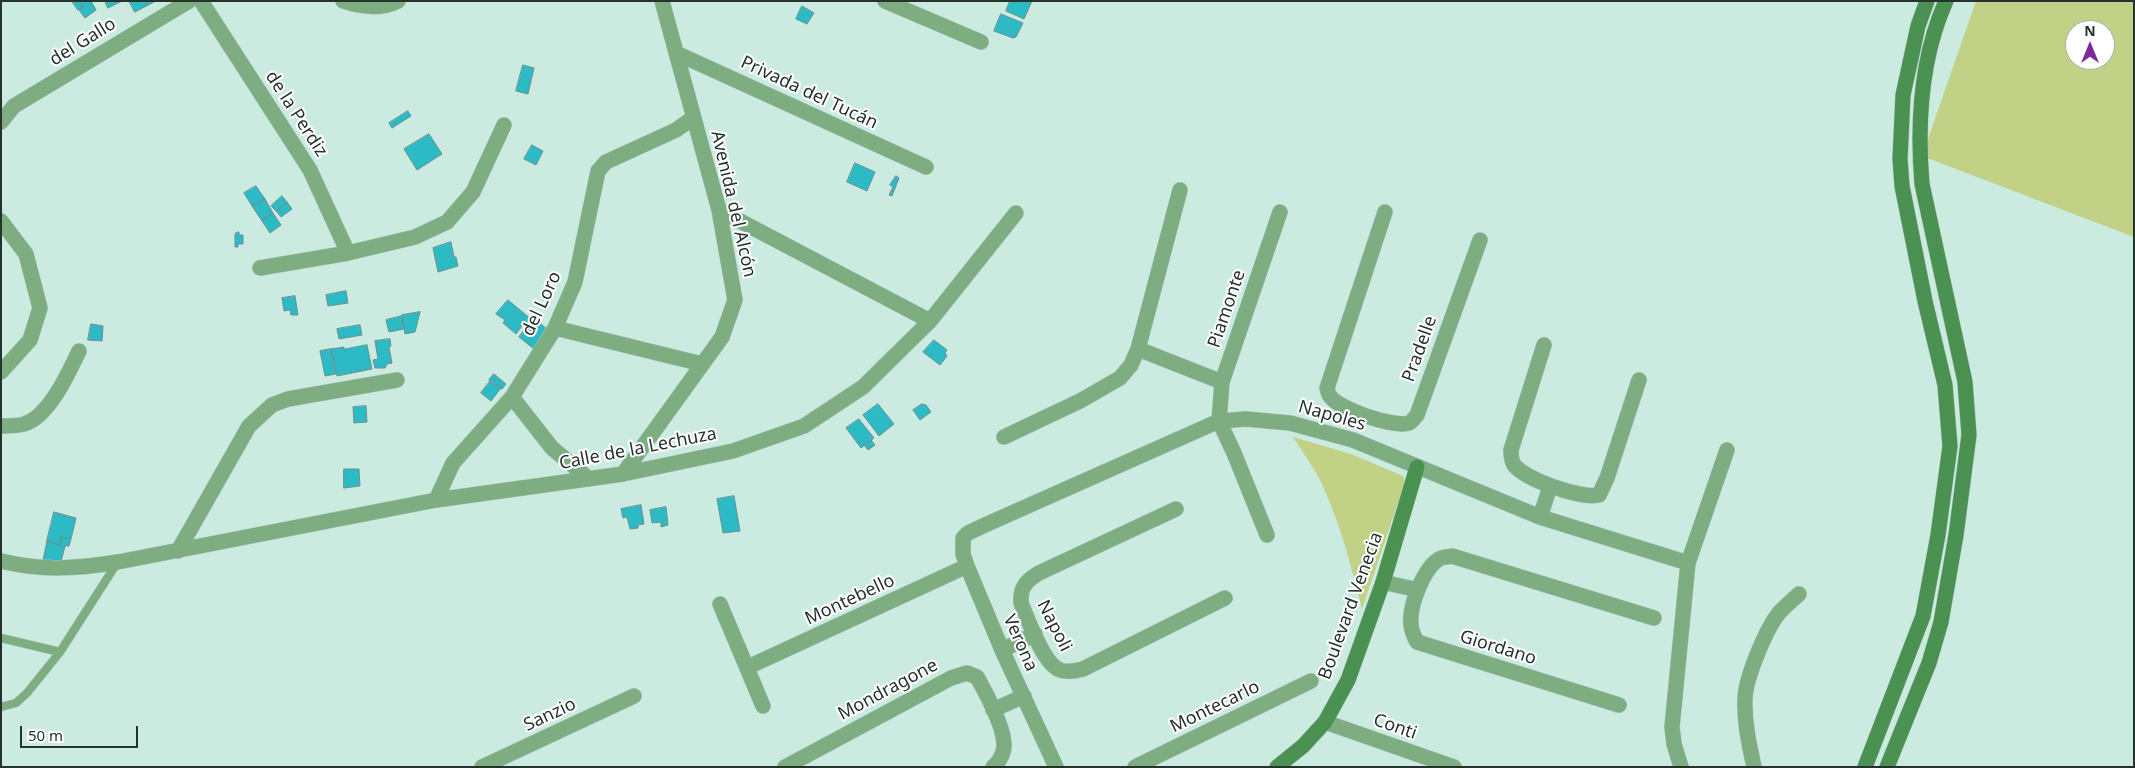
<!DOCTYPE html>
<html>
<head>
<meta charset="utf-8">
<style>
  body { margin:0 }
  #map { position:relative; width:2135px; height:768px; overflow:hidden; background:#cbebe1; font-family:"Noto Sans",sans-serif }
  canvas { display:block }
  .frame { position:absolute; inset:0; border:2px solid #25322e; pointer-events:none }
  .north { position:absolute; left:2065px; top:20px; width:50px; height:50px; box-sizing:border-box; background:#fff; border:1px solid #a8adab; border-radius:50%; rotate:0deg; font-size:14px; font-weight:700; line-height:20px; text-align:center; color:#25322e }
  .north::after { content:''; display:block; margin:auto; width:18px; height:22px; background:#7b299a; clip-path:polygon(50% 0,100% 100%,50% 72%,0 100%) }
  .scale { position:absolute; left:20px; top:726px; width:118px; height:22px; box-sizing:border-box; border:2px solid #25322e; border-top:0; padding-left:6px; font-size:15px; line-height:18px; white-space:nowrap; color:#25322e; -webkit-text-stroke:4px #fff; paint-order:stroke }
</style>
</head>
<body>
<div id="map">
<canvas width="2135" height="768"></canvas>
<div class="frame"></div>
<div class="north">N</div>
<div class="scale">50 m</div>
</div>
<script>
const context = document.querySelector('canvas').getContext('2d');
context.lineJoin = 'round';
function fill(path, color) {
  context.fillStyle = color;
  context.fill(path, 'evenodd');
}
function strokePath(path, color, width, dash) {
  context.strokeStyle = color;
  context.lineWidth = width;
  context.lineCap = dash ? 'butt' : 'round';
  context.setLineDash(dash || []);
  context.stroke(path);
}
function write(font, color, halo, rows, align = 'center') {
  context.font = font + ' "Noto Sans",sans-serif';
  context.lineWidth = 4;
  context.setLineDash([]);
  context.textBaseline = 'middle';
  context.strokeStyle = halo;
  context.fillStyle = color;
  for (const [text, x, y, turn = 0] of rows) {
    context.save();
    context.translate(x, y);
    context.rotate((+turn || 0) * Math.PI / 180);
    context.textAlign = isNaN(turn) ? turn : align;
    if (halo) context.strokeText(text, 0, 0);
    context.fillText(text, 0, 0);
    context.restore();
  }
}
const green = new Path2D(`
  M1976,1h158v236l-212,-81zM2075,30h30v30h-30z
  M1293,437l58,17 52,22 2,6 -43,127c-11,-44 -22,-87 -42,-129 -8,-15 -18,-29 -27,-43z`);
const building = new Path2D(`
  M72,1h11l-2,2 2,4 -5,3z
  M91,1l5,9 -11,8 -6,-8 4,-3 -2,-4 2,-2z
  M105,1h17l-14,7z
  M129,1h24l1,1 -19,10z
  M1010,1h22l-8,18 -18,-8z
  M802,6l12,7 -7,11 -11,-5z
  M1001,14l22,9 -7,14 -3,1 -19,-7z
  M523,65l11,3 -6,26 -12,-3z
  M408,111l3,5 -19,12 -3,-5z
  M429,134l13,20 -25,16 -13,-21z
  M532,145l11,6 -7,14 -12,-6z
  M855,163l20,9 -8,19 -20,-9z
  M896,176l3,2 -7,18 -3,-1 4,-8 -3,-2z
  M256,186l9,13 -13,7 -8,-13z
  M282,196l5,6 -10,10 -6,-6z
  M265,199l8,14 -11,8 -10,-15z
  M287,202l5,7 -11,8 -4,-5z
  M273,213l8,12 -11,8 -8,-12z
  M238,232h1v3h4v9h-5v3h-3v-13z
  M451,242l3,15h2l2,9 -20,6 -5,-24z
  M346,291l2,12 -20,3 -2,-11z
  M295,296l3,19h-7l-1,-5 -6,1 -2,-13z
  M508,300l23,19 -4,4 -2,-1 -9,12 -13,-11 2,-3 -9,-6z
  M420,312l-5,20 -10,2 -3,-19z
  M402,316l2,13 -15,3 -3,-12z
  M534,318l14,12 -14,19 -15,-12z
  M91,324l12,2 -1,15 -14,-1z
  M360,325l2,10 -23,4 -2,-10z
  M390,339l1,7 -2,1 3,16 -5,1 -2,4h-10l-2,-8 5,-1 -3,-18z
  M934,340l13,10 -2,3 2,3 -7,9 -17,-13z
  M367,345l5,24 -35,7 -6,-27 13,-2v2z
  M331,349l5,25 -11,2 -5,-25z
  M494,374l12,10 -4,5 -13,-9z
  M491,380l10,8 -10,13 -10,-8z
  M878,404l16,20 -15,12 -16,-21z
  M922,404l4,1 5,7 -11,8 -7,-10z
  M366,406l1,16 -13,1 -1,-16z
  M859,419l15,19 -13,10 -15,-20z
  M871,440l4,5 -7,5 -4,-5z
  M344,469h15l1,17 -16,2z
  M734,496l6,35 -17,2 -6,-34z
  M641,505l3,19 -6,1v3l-8,1 -3,-12 -4,1 -2,-9z
  M666,507l2,18 -7,2v-5l-9,1 -2,-13z
  M54,512l22,6 -5,21 -10,-2 -1,8 -13,-4z
  M61,537l10,2 -2,7h-4l-4,16 -18,-2 4,-19 13,4z`);
const lane = new Path2D(`
  M1,638l59,14
  M1,707l15,-4 11,-10 33,-41 57,-89`);
const street = new Path2D(`
  M201,1l109,169 38,83
  M343,1c18,6 37,9 55,0
  M885,1l96,41
  M676,53l250,114
  M1,122l13,-16 175,-105
  M719,210l211,111
  M1385,212l-58,176c1,3 1,6 3,8 8,13 64,32 79,27 3,-1 5,-5 8,-8l63,-175
  M1,221l25,33 14,54 -10,32 -29,32
  M260,268l88,-15 67,-16 32,-15 26,-30 31,-67
  M555,328l147,36
  M1544,345l-33,105c0,5 0,10 3,15 12,15 67,34 85,30l8,-17 32,-98
  M1138,349l84,33
  M512,397l40,51 37,31
  M1,426c7,0 17,0 23,-2 25,-7 45,-52 55,-73
  M1004,437l76,-36 40,-23 11,-13 7,-16 42,-159
  M623,474l99,-137 13,-37 -16,-90 -57,-209
  M436,500l17,-37 59,-66 43,-69 20,-46 23,-111 8,-9 70,-32 17,-12
  M1176,509l-137,64c-13,8 -19,14 -18,30 7,16 22,61 39,67 8,3 16,1 23,-1l142,-71
  M1540,517l10,-30
  M1267,535l-33,-82 -15,-32 3,-39 58,-170
  M178,551l71,-125 23,-21 16,-6 109,-19
  M1,561c42,10 74,8 117,1l318,-62 187,-26 110,-23 71,-25 59,-39 67,-66 86,-108
  M1383,582l35,8
  M720,604l43,102
  M1002,650l33,-16
  M748,667l219,-101
  M1619,705l-202,-63c-3,-6 -6,-11 -6,-18 -2,-18 13,-58 30,-66 3,-1 8,-1 11,-2l202,62
  M993,710l31,-14
  M1325,722l129,45
  M482,767l152,-71
  M785,767l166,-89 16,-5 10,4c9,16 28,52 27,70 -1,8 -5,15 -11,20
  M1056,767l-54,-117 -35,-84 -4,-12v-16l5,-5 17,-8 234,-104 27,-2 44,4 63,17 187,77 148,46
  M1135,767l176,-86
  M1681,767l-7,-23 -2,-17 16,-164 39,-113
  M1754,767c-5,-23 -10,-46 -9,-69 1,-21 21,-69 34,-85 6,-7 14,-13 20,-19`);
const secondary = new Path2D(`
  M1277,767l26,-21 22,-24 23,-42 35,-98 34,-115
  M1865,767l58,-151 15,-81 12,-89 -5,-61 -20,-84 -23,-115 -2,-27 3,-64 15,-69 9,-25
  M1887,767l42,-104 12,-41 15,-87 13,-100 -4,-53 -43,-198c-5,-60 -1,-127 24,-183`);
const streetNames = [
  ["del Gallo",83,42,-32],
  ["Privada del Tucán",809,93,25],
  ["de la Perdiz",296,114,57],
  ["Avenida del Alcón",733,204,77],
  ["del Loro",542,304,-65],
  ["Piamonte",1227,309,-71],
  ["Pradelle",1420,349,-70],
  ["Napoles",1332,416,16],
  ["Calle de la Lechuza",638,449,-11],
  ["Montebello",850,600,-25],
  ["Boulevard Venecia",1351,606,-70],
  ["Napoli",1054,626,63],
  ["Verona",1020,643,66],
  ["Giordano",1498,648,17],
  ["Mondragone",888,690,-28],
  ["Montecarlo",1215,707,-26],
  ["Sanzio",550,715,-25],
  ["Conti",1395,727,19]
];
fill(green, '#c1d185');
fill(building, '#2cbac4');
strokePath(building, '#6f8f91', 1);
strokePath(lane, '#aac6bd', 9);
strokePath(street, '#aac6bd', 16);
strokePath(secondary, '#aac6bd', 16);
strokePath(lane, '#7fad82', 8);
strokePath(street, '#7fad82', 15);
strokePath(secondary, '#4a9152', 15);
write('18px', '#25322e', '#fff', streetNames);
</script>
</body>
</html>
